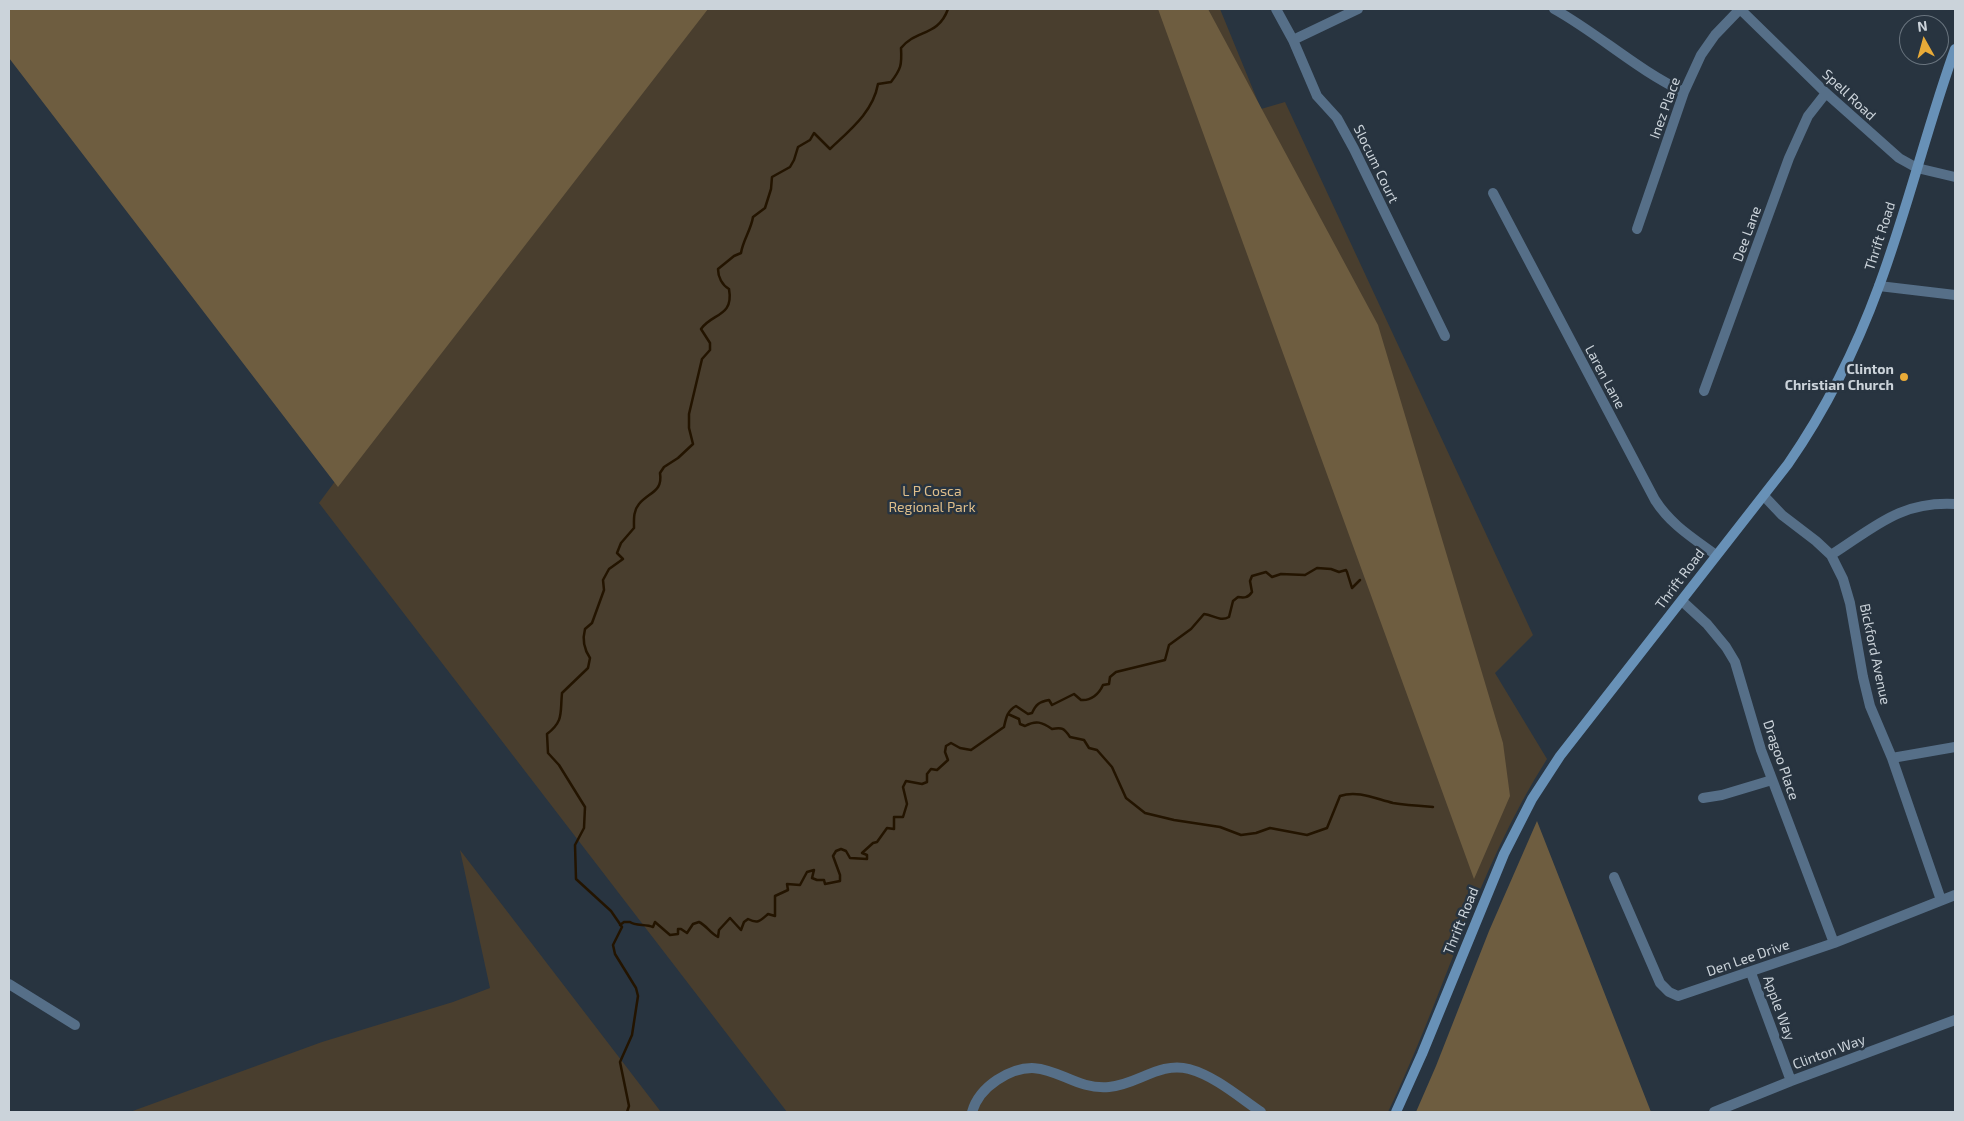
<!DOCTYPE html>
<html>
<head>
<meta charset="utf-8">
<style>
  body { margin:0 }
  #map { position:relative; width:1964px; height:1121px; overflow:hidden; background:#283440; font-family:"Exo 2",sans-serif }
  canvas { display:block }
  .frame { position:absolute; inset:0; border:10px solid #cbd3da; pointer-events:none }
  .north { position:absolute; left:1899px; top:15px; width:50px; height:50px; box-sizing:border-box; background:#283440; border:1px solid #69747e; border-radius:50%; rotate:353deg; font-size:14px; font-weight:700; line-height:20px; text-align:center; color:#cbd3da }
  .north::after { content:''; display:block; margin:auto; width:18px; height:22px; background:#e9ab38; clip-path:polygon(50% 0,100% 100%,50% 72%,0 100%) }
</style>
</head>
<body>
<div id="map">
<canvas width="1964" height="1121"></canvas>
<div class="frame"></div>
<div class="north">N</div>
</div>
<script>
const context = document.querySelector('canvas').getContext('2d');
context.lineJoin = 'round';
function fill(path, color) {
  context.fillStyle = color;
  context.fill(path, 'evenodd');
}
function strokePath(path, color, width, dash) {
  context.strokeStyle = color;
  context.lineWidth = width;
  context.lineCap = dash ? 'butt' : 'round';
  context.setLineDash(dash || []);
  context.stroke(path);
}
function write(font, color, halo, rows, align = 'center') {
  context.font = font + ' "Exo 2",sans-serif';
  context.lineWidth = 5;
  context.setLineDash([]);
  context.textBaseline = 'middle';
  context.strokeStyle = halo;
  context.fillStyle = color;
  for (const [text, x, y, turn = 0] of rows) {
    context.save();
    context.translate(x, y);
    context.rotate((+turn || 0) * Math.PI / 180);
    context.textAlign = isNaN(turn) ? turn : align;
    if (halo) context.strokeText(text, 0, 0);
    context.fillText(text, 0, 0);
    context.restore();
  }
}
const green = new Path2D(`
  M684,9h536l41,100 24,-7 248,533 -38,38 52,86c-70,110 -103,237 -159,353h-601l-468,-609z
  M460,850l201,262h-531l192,-70 131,-40 37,-14z`);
const forest = new Path2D(`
  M9,9h699l-370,478 -329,-429z
  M1158,9h50l170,316 125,418 7,53 -36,83z
  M1537,821l114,291h-235l20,-46 53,-135z`);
const stream = new Path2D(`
  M1008,714l11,5 1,5 5,2c11,-6 17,-4 27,3 10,-2 12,-1 18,8l14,3 5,8 8,2 15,17 14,31 19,15 29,7 46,7 21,8 15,-2 14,-5 37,7 20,-7 13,-32c18,-6 36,3 53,7 13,2 27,3 40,4
  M620,925l4,-3h6c5,4 16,2 23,5l2,-5 15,13 8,-1v-5h3l6,4 6,-9 6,-2c7,3 11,11 19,15l1,-7 11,-12 11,12 3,-8 4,-3c10,5 12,2 20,-5l7,2v-20l13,-6 -1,-6 13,1 7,-13 7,-2 -2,8 5,2h7l1,4 15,-3v-6l-7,-19 3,-5 5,-2 5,2 4,7 17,1v-4l-5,-2 11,-10 4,-1 10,-14 7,1v-12h9l4,-13 -4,-17 3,-6 16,3 5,-2v-8l4,-5 6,1 11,-10 -3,-8 1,-6 5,-3 9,5 11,2 33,-23c2,-9 3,-16 12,-21l12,8 4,-1c4,-9 7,-11 17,-13l3,5 22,-11 7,6c10,1 18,-6 22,-15l6,-1 1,-7 6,-5 49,-12 4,-15 22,-16 13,-15c9,1 16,8 25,3l4,-16 5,-4c6,1 10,1 14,-5l-2,-11 2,-5 14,-4 6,5 9,-3 24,1 12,-7 14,1 8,3 7,-2 1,2 5,16 8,-8
  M627,1112l2,-6 -9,-44 12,-27 6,-39 -2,-8 -21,-34 -2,-9 9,-18 -11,-16 -35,-32 -1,-34 9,-17 1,-21 -26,-42 -11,-12 -1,-19c17,-13 13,-21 15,-41l26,-25 2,-10c-6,-9 -8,-18 -5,-29l7,-6 12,-33 -1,-10 6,-11 14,-10 -6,-6 4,-10 13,-15c0,-8 -1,-17 5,-24 10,-12 24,-12 21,-31l4,-6 14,-9 15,-14 -4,-16v-14l13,-55 8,-9v-7l-9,-14c11,-16 33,-12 28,-40 -7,-4 -11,-12 -11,-20l16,-13 7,-3c2,-13 10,-23 12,-36l12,-9 6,-19 1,-12 18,-10 4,-7 4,-13 12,-7 4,-7 16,16c20,-19 43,-37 48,-65l13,-2c10,-13 11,-17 10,-34 15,-19 37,-11 47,-39`);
const street = new Path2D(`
  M1276,9l17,31 24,56 20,22 17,31 91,187
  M1554,9c45,25 83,61 130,83
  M1740,9l86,84 73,65 18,10 38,9
  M1293,40l65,-31
  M1493,193l162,307c16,25 38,38 61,55
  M1637,229l47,-137 17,-37 14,-20 25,-26
  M1879,286l76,9
  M1704,391l85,-233 19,-42 18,-23
  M1764,496l18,19 34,26 15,14 12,24 7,24 13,74 7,29 22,52 49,142
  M1831,555c44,-28 69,-54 124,-51
  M1682,601l25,23 19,23 9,15 26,88 73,193
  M1892,758l63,-11
  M1703,798l19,-3 50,-15
  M1614,877l46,106 9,9 9,4 156,-53 121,-48
  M1751,973l40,108
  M9,984l66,41
  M972,1112c4,-14 13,-24 25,-32 49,-32 68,11 112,7 28,-2 51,-26 80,-18 26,7 50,28 72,43
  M1714,1112l77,-31 164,-61`);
const secondary = new Path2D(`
  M1396,1112l26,-58 82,-200 28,-55 28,-43 228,-292c38,-55 68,-115 91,-178 29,-78 48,-159 76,-237`);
const markers = [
  [1904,377,5,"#e9ab38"]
];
const streetNames = [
  ["Spell Road",1849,95,43],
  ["Inez Place",1665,108,-70],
  ["Slocum Court",1376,164,64],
  ["Dee Lane",1747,234,-70],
  ["Thrift Road",1880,236,-72],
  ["Laren Lane",1605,377,62],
  ["Thrift Road",1680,579,-53],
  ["Bickford Avenue",1875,654,78],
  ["Dragoo Place",1781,760,71],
  ["Thrift Road",1461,921,-68],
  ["Den Lee Drive",1748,958,-19],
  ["Apple Way",1779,1008,70],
  ["Clinton Way",1829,1052,-20]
];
const poiNames = [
  ["Clinton",1894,369],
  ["Christian Church",1894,385]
];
const parkNames = [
  ["L P Cosca",932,491],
  ["Regional Park",932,507]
];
fill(green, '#493e2e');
fill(forest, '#6e5d40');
strokePath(stream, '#231400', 2.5);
strokePath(street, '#566f88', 10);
strokePath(secondary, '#6891b7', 10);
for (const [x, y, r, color] of markers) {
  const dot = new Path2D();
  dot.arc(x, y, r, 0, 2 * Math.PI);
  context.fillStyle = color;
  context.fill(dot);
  strokePath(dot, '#283440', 2);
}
write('14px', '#cbd3da', '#283440', streetNames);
write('bold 14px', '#cbd3da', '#283440', poiNames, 'right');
write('14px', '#dfbe8a', '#283440', parkNames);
</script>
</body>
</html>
